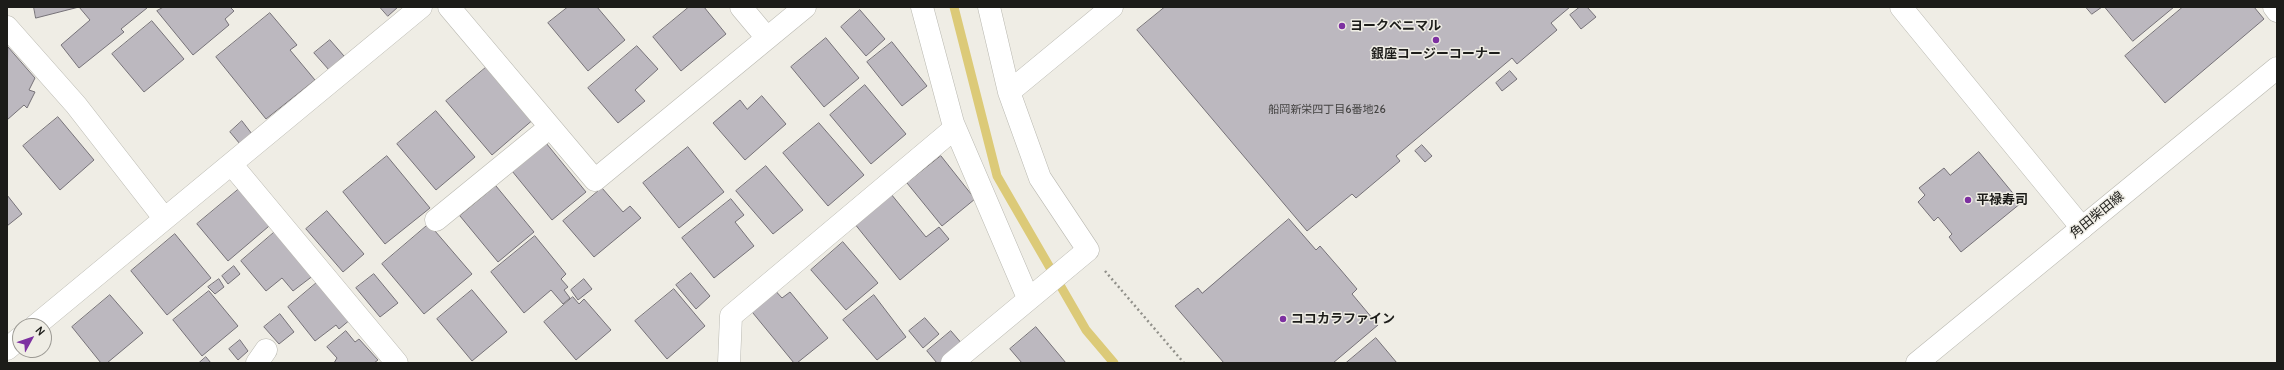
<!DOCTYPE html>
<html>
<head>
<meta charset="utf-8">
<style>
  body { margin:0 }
  #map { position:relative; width:2284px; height:370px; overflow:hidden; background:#efede5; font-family:Cabin,sans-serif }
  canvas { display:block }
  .frame { position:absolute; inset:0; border:8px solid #1c1c19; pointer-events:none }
  .north { position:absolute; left:12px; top:318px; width:40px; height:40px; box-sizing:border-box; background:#efede5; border:1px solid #9b9993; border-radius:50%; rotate:50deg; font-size:11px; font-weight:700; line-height:16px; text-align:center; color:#1c1c19 }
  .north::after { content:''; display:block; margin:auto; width:14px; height:18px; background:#7d30a1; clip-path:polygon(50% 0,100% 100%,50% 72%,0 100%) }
</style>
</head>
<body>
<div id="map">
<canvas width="2284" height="370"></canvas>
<div class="frame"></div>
<div class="north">N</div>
</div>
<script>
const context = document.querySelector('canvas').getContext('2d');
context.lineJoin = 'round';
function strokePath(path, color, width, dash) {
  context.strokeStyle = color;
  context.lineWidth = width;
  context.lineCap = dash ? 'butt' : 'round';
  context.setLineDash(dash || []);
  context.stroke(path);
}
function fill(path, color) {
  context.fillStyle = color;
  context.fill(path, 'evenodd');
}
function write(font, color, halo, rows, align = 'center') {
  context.font = font + ' Cabin,"Noto Sans JP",sans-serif';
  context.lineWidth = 3;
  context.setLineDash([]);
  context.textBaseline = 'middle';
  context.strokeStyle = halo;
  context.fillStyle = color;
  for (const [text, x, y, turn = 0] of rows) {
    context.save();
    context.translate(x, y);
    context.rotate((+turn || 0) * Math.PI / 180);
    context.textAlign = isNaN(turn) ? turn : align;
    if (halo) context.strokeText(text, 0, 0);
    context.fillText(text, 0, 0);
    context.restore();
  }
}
const stream = new Path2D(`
  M954,7l43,169 89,154 28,33`);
const building = new Path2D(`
  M34,7h113v1l-26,21 3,3 -45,36 -18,-23 29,-25 -11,-13 -43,11z
  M164,7h66l4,4 -9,8 4,6 -36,30 -36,-44z
  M380,7h18l-10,9z
  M568,7h29l28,33 -37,31 -40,-48z
  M689,7h15l22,27 -45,37 -28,-34z
  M1165,7h405l-19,16 6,7 -40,34 -5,-6 -116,98 4,5 -44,37 -4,-4 -45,37 -170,-201z
  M1580,7h7l9,10 -15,12 -11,-14z
  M2086,7h16l-10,7z
  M2105,7h69l-41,34z
  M2183,7h71l10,12 -99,84 -40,-47z
  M860,10l25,29 -19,17 -25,-29z
  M270,13l27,32 -7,5 25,30 -49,39 -50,-62z
  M152,21l32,38 -40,33 -32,-38z
  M826,38l33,40 -35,29 -33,-40z
  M330,40l14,16 -15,14 -15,-17z
  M892,42l35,44 -25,20 -35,-44z
  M637,46l21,23 -23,21 10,11 -27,22 -30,-35z
  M8,47l27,31 -6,12 6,2 -8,16 -3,-3 -17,15z
  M489,65l46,53 -43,37 -46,-54z
  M1510,71l7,8 -15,12 -6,-8z
  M865,85l41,49 -35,30 -41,-49z
  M762,96l24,28 -41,36 -32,-37 27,-23 7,9z
  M436,111l39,46 -39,33 -39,-46z
  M58,117l36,43 -34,30 -37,-44z
  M242,121l10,13 -12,10 -10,-12z
  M819,123l45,52 -36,31 -45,-53z
  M546,143l40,49 -34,28 -40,-49z
  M1422,145l10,11 -7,6 -10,-11z
  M688,147l36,45 -45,36 -36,-45z
  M1979,152l42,51 -60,49 -12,-15 3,-3 -14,-17 -4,4 -16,-19 7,-7 -6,-7 25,-20 6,7z
  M387,156l43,52 -45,36 -42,-52z
  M941,156l34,43 -33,27 -35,-43z
  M766,166l37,44 -30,24 -37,-43z
  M245,184l30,37 -47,40 -31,-37z
  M496,186l38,46 -36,30 -38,-46z
  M602,188l21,24 7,-6 11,12 -47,39 -31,-36z
  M891,194l35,43 13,-10 10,12 -49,41 -46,-57z
  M7,195l15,19 -15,12z
  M731,199l13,16 -9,7 19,24 -40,32 -32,-40z
  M327,211l37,43 -21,18 -37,-43z
  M1289,219l27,31 4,-4 20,23 17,20 -5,5 26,31 -45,38h-109l-49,-57 23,-18 4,5z
  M429,224l43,50 -48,40 -42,-50z
  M277,230l37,45 -21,16 -11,-13 -16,13 -25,-30z
  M175,234l36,44 -44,37 -36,-44z
  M535,236l31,38 -5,5 7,8 -4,3 6,8 -7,6 -12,-14 -27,23 -33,-41z
  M843,242l35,41 -32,27 -35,-40z
  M234,266l6,8 -12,10 -6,-8z
  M691,273l19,23 -14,13 -20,-24z
  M374,274l24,29 -18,14 -24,-29z
  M219,279l5,8 -9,7 -7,-7z
  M584,279l8,10 -14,11 -7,-10z
  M320,280l31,39 -12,10 -3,-4 -21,16 -27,-34z
  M772,287l10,11 8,-6 38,46 -31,25h-3l-46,-56z
  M674,289l31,37 -38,33 -32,-38z
  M472,290l35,42 -35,29 -35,-42z
  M209,291l29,35 -36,30 -29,-36z
  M110,295l33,38 -36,30h-6l-29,-36z
  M874,295l32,42 -29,23 -34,-40z
  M573,297l6,7 5,-5 27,31 -35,30 -32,-38z
  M280,314l14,18 -15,12 -15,-17z
  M925,318l14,16 -16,14 -14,-17z
  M1036,327l30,36h-44l-12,-14z
  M346,331l9,11 4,-3 19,21 -4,3h-40l3,-5 -10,-11z
  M951,331l12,14 -22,18h-4l-10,-12z
  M1376,338l21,25h-51z
  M240,340l8,11 -10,9 -9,-11z
  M206,357l5,6h-12z`);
const path = new Path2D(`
  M1105,271l79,92`);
const minor = new Path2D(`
  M449,7l146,173 210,-173
  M741,7l26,31
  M922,7l31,116 75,175
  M1901,7l181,221
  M2274,7l3,4
  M7,27l69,78 88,113
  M1009,92l103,-85
  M232,165l165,198
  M436,220l114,-93
  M35,326l386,-319
  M7,349l13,-11
  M257,363l9,-13
  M729,363l2,-47 224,-188
  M952,363l136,-113 -48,-72 -31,-86 -20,-85`);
const secondary = new Path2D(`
  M1917,363l360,-295`);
const markers = [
  [1342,26,4,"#7d30a1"],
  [1436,40,4,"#7d30a1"],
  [1968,200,4,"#7d30a1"],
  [1283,319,4,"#7d30a1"]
];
const numberNames = [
  ["船岡新栄四丁目6番地26",1327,110]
];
const poiNames = [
  ["ヨークベニマル",1350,26],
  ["銀座コージーコーナー",1436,54,"center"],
  ["平禄寿司",1976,200],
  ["ココカラファイン",1291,319]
];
const streetNames = [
  ["角田柴田線",2097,215,-39]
];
strokePath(stream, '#dcca78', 9);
fill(building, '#bcb8bf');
strokePath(building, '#767278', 1);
strokePath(minor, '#b9b8b0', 23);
strokePath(secondary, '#b9b8b0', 23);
strokePath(path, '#91908a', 2.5, [2, 3]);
strokePath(minor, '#fff', 22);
strokePath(secondary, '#fff', 22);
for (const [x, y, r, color] of markers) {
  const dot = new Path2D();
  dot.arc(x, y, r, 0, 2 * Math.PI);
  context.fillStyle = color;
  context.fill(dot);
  strokePath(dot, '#efede5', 1.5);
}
write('11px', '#444342', null, numberNames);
write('bold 13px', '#1c1c19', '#efede5', poiNames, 'left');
write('13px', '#1c1c19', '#efede5', streetNames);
</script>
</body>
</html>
